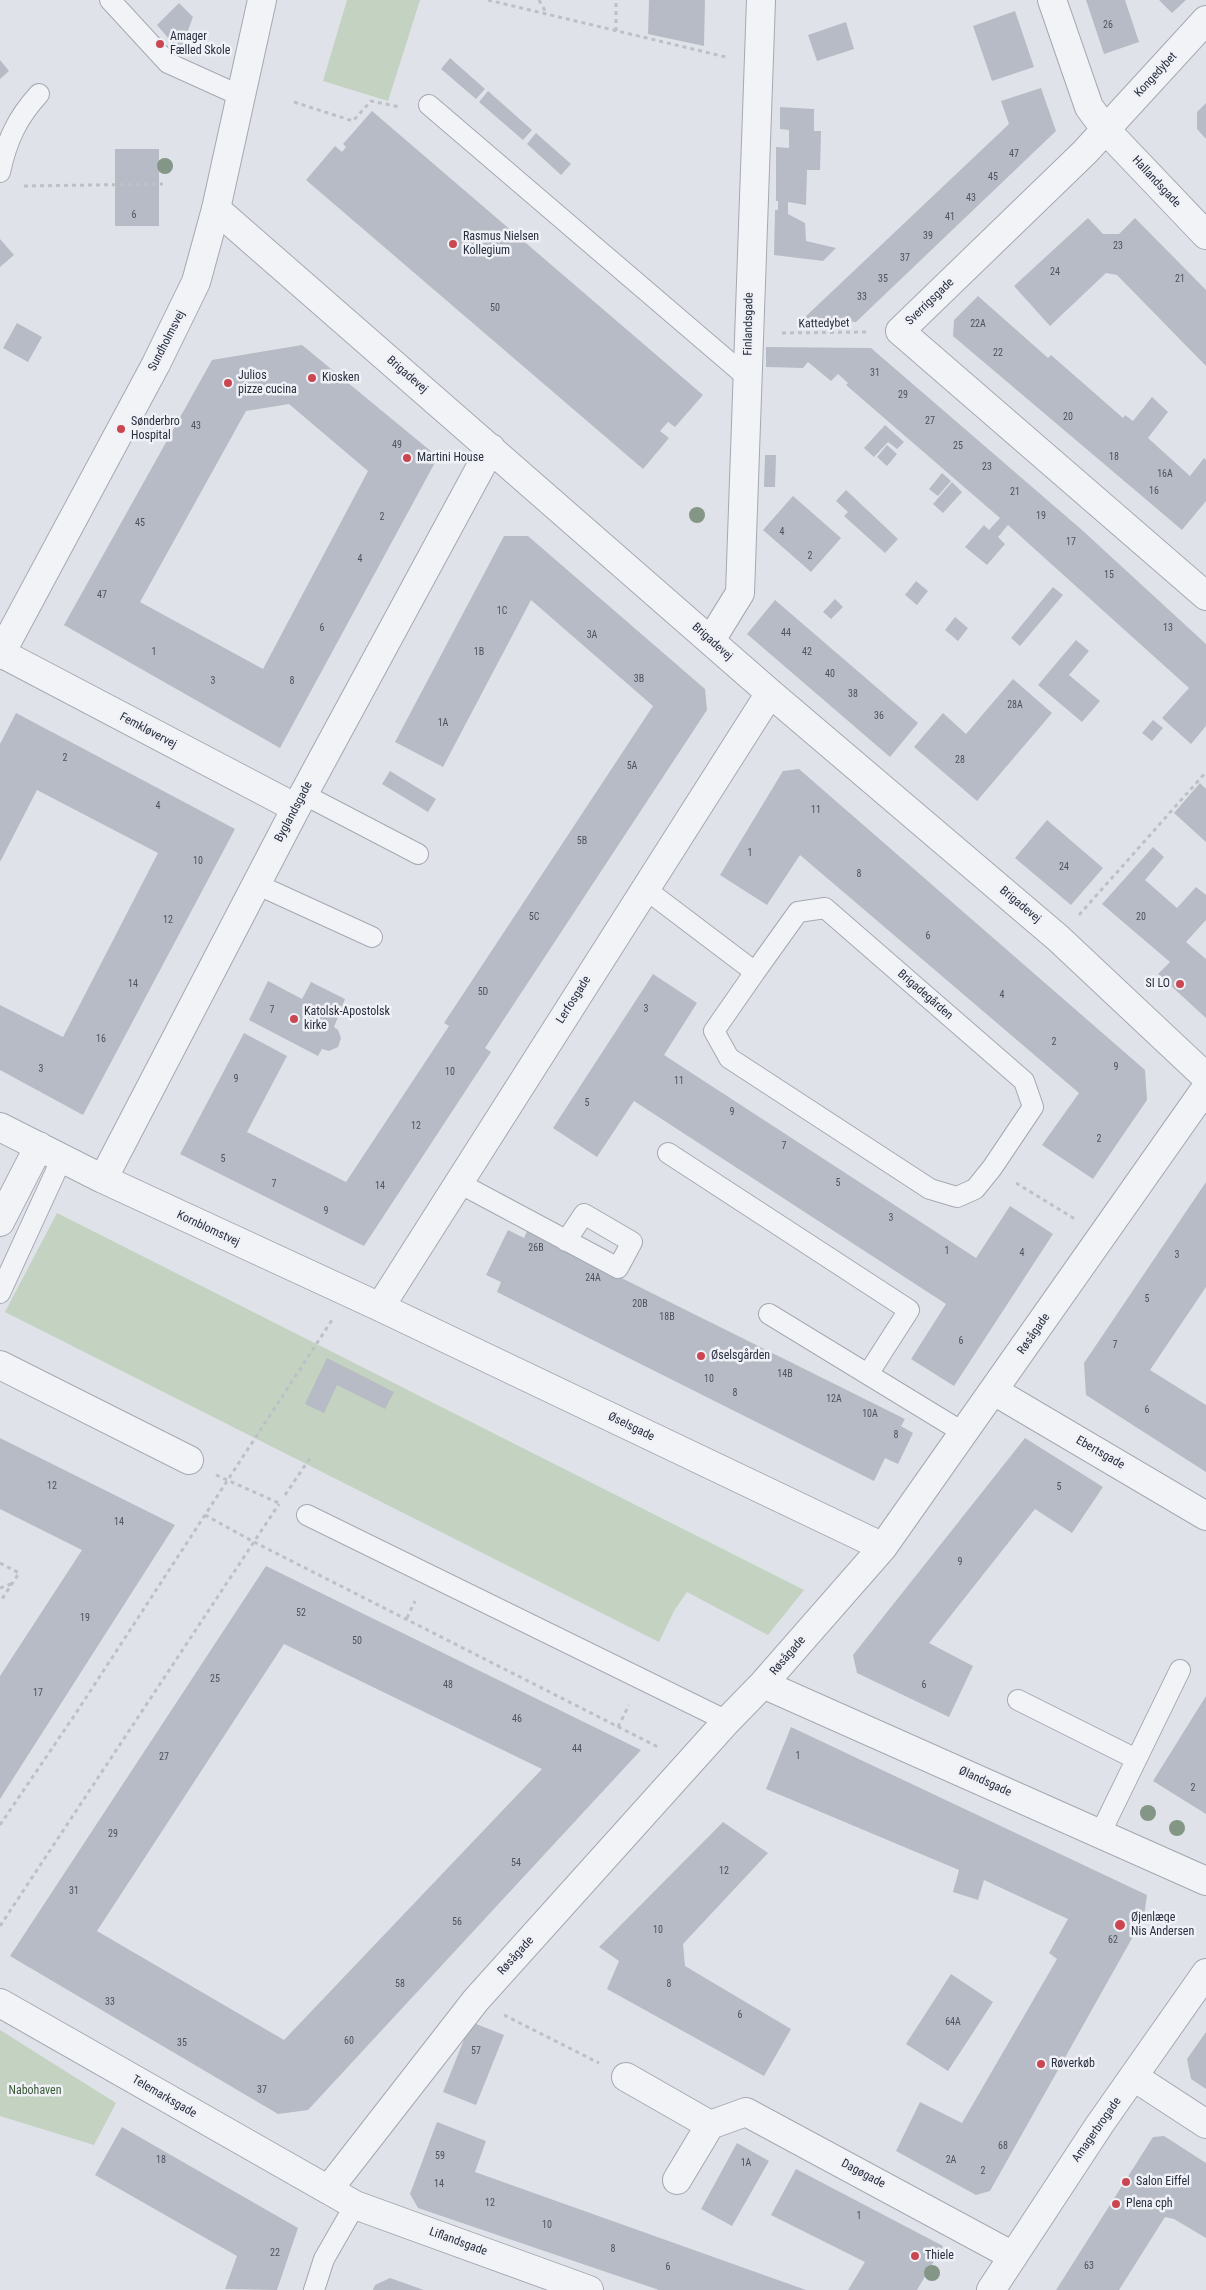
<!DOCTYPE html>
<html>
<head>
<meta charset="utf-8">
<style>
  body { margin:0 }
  canvas { display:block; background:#dfe2e8 }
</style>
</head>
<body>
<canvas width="1206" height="2290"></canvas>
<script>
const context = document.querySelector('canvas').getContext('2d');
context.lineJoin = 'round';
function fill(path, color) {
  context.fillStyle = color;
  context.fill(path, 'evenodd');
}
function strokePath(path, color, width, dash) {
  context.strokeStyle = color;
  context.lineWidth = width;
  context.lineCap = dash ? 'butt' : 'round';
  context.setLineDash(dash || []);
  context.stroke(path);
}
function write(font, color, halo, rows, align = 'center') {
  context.font = font + ' "Roboto Condensed",sans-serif';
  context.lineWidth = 5;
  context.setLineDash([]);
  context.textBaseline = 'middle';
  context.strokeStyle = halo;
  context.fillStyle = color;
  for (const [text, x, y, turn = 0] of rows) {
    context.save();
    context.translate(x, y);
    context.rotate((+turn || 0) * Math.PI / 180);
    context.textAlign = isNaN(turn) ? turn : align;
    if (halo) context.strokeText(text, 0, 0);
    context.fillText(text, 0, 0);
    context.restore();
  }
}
const green = new Path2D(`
  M347,0h73l-32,101 -65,-20z
  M57,1213l747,377 -36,45 -81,-43 -13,19 -15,31 -654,-330z
  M0,2030l116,73 -22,42 -94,-29z`);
const building = new Path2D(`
  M649,0h56l-1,46 -56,-12z
  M1086,0h39l14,42 -35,12z
  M1159,0h27l-14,13z
  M179,3l14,14 -13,35 -23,-27z
  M1015,11l19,56 -42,14 -19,-55z
  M846,22l8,27 -37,12 -9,-26z
  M450,58l35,31 -9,10 -35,-30z
  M0,60l9,11 -9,8z
  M1041,88l15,43 -200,191 -53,-3 206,-195 -8,-23z
  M488,91l44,39 -9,10 -44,-38z
  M1206,103v36l-9,-10v-17z
  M780,107l34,2v22h7l-1,39h-13l-1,35 -18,-3v12l17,9 1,18 30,7 -13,13 -49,-6 1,-45h3v-9h-2v-54l13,1v-18l-9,-1z
  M372,111l331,284 -28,32 -7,-5 -8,9 9,7 -26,31 -337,-289 29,-34 7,6 4,-5 -3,-3z
  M536,133l35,31 -10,11 -34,-31z
  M115,149h44v77h-44z
  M1088,218l15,16h16l16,-16 71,72v76l-89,-91 -11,-2 -56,53 -36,-40z
  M0,239l14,16 -14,12z
  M978,296l70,62 3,-3 72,63 2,-3 8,6 19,-24 16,15 -20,26 42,38 14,-18 2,2v41l-24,29 -229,-194 1,-16z
  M17,323l25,14 -14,25 -25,-14z
  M302,345l136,112 -158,291 -216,-123 148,-265zM289,404l79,67 -105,198 -123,-67 106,-191z
  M766,347l105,1 211,182 124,114v82l-15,18 -29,-26 27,-30 -181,-163 -10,12 7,7 -18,21 -22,-18 19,-22 5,5 11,-12 -154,-133 2,-2 -10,-9 -7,7 -23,-19 -5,6 -37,-1z
  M885,425l19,17 -7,7 -9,-7 -14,15 -10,-9z
  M887,445l10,9 -10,12 -10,-9z
  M765,455h11l-1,32h-11z
  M942,473l9,8 -13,15 -9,-7z
  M952,482l10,10 -19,21 -10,-9z
  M846,490l52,49 -13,14 -41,-37 4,-4 -12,-11z
  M793,496l48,42 -30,34 -48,-42z
  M504,536h24l177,153 2,21 -222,338 6,4 -127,194 -184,-92 64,-121 43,23 -40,76 99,50 103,-156 -5,-3 209,-317 -122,-106 -88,167 -48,-25z
  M916,581l12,10 -11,14 -12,-10z
  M1053,587l10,8 -43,51 -9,-8z
  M835,599l8,8 -12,12 -8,-7z
  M775,600l143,123 -28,34 -143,-123z
  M955,617l13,11 -10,13 -13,-11z
  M1076,640l13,11 -20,24 31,26 -18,21 -44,-37z
  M1013,679l39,34 -75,88 -63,-54 29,-34 23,21z
  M16,713l219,116 -152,286 -83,-45v-65l63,32 95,-184 -121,-63 -37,72v-118z
  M1153,720l10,8 -11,13 -10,-8z
  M799,769l346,301 2,30 -54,79 -51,-34 37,-52 -279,-238 -33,50 -47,-30 63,-104z
  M390,771l46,28 -8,13 -46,-28z
  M1200,783l6,6v53l-32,-29z
  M1047,820l56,48 -32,37 -56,-47z
  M1153,847l11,10 -19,23 32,28 19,-21 10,8v25l-20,22 20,17v59l-48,-44 12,-12 -68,-58z
  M653,974l44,29 -33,52 312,203 34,-52 43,28 -99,152 -43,-27 35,-55 -312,-203 -37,56 -44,-29z
  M268,981l34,18 9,-17 34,17 -11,28 4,3 3,8 -3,9 -9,4 -7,-2 -4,7 -69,-36z
  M1206,1182v105l-56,83 56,35v67l-120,-77 -2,-32z
  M508,1230l16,8 3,-7 378,188 -4,7 12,7 -15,31 -13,-6 -11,23 -377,-189 4,-10 -15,-7z
  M327,1358l67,34 -9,17 -48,-24 -13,28 -19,-9z
  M0,1438l175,87 -175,274v-123l82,-126 -82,-41z
  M1025,1438l78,49 -31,46 -37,-24 -106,134 44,23 -24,51 -92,-44 -4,-18z
  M266,1566l375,184 -333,360 -30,4 -268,-158zM284,1644l258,125 -258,271 -187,-109z
  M1206,1696v118l-53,-33z
  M791,1727l356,168 -3,22 -154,274 -14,4 -80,-44 24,-49 42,21 95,-164 -8,-6 19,-34 -84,-39 -6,20 -25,-8 6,-22 -193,-81z
  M723,1822l45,31 -85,91 2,22 106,63 -27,47 -157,-87 12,-28 -20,-14z
  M951,1974l42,28 -45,69 -42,-27z
  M471,2022l33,13 -28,70 -33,-13z
  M1206,2032v57l-15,-10 -4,-20z
  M437,2122l49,19 -11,31 331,118h-147l-241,-82 -8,-14z
  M122,2127l176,101 -21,62 -52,-1 12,-33 -142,-81z
  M1164,2136l42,27v75l-32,-19 -9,-2 -46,73h-63l97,-153z
  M737,2143l32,18 -37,65 -31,-17z
  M796,2169l147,77 -26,44h-69l17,-28 -94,-47z
  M390,2278l34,12h-51l2,-5z`);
const path = new Path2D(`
  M488,0l238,57
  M539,0l8,14
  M616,31v-31
  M294,102l59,19 18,-20 29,6
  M24,186l139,-2
  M782,333l86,-1
  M1079,915l127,-143
  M1016,1183l59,36
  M216,1475l65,29
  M285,1495l25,-37
  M205,1515l49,27 406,206
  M0,1563l19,10 -19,29
  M0,1588l11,-4
  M407,1618l8,-17
  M618,1727l11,-22
  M0,1825l76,-112 256,-393
  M0,1926l279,-422
  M504,2015l95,48`);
const service = new Path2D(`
  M110,0l58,63 73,33
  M429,105l319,273
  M0,172c7,-32 17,-54 39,-78
  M303,794l115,60
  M256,884l116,53
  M644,888l111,84 -41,59 15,27 201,131 27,8 18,-8 17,-21 41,-61 -9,-26 -199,-173 -27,4 -43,60
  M668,1153l241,157 -41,64
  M459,1183l159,85 14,-26 -48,-28 -18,27
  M0,1293l62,-135
  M769,1314l195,119
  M307,1515l420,206
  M1018,1700l118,59
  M1100,1834l80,-164
  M314,2290l10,-31 31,-54`);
const minor = new Path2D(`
  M1052,0l37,107 16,22 101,106
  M1206,20l-121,132 -185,179 306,265
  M216,209l554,484 288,245 148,139
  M711,640l29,-47 21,-593
  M1,653l295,155
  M0,1127l103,52 277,128 503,240
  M103,1179l193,-371 195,-360
  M0,1222l39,-76
  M380,1307l390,-614
  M0,1365l189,95
  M994,1391l212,125
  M763,1684l443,197
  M0,2003l355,202 234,85
  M626,2077l84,48 36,-13 267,144
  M1134,2077l72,47
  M677,2180l33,-55
  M328,2190l148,-190 251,-279 36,-37 120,-137 323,-459`);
const tertiary = new Path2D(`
  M0,655l156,-291 40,-82 20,-73 46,-209
  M991,2290l109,-166 106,-151`);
const trees = [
  [165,166],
  [697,515],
  [1148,1813],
  [1177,1828],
  [932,2273]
];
const markers = [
  [160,44,5,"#ca4751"],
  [453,244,5,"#ca4751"],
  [312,378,5,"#ca4751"],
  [228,383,5,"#ca4751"],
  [121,429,5,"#ca4751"],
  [407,458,5,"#ca4751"],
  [1180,984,5,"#ca4751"],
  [294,1019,5,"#ca4751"],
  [701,1356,5,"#ca4751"],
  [1120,1925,6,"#ca4751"],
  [1041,2064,5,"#ca4751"],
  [1126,2182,5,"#ca4751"],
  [1116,2204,5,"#ca4751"],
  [915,2256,5,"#ca4751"]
];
const numberNames = [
  ["26",1108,25],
  ["47",1014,154],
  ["45",993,177],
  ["43",971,198],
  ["6",134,215],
  ["41",950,217],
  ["39",928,236],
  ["23",1118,246],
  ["37",905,258],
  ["24",1055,272],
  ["35",883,279],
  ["21",1180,279],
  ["33",862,297],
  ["50",495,308],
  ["22A",978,324],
  ["22",998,353],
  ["31",875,373],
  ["29",903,395],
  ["20",1068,417],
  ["27",930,421],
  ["43",196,426],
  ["49",397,445],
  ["25",958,446],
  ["18",1114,457],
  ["23",987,467],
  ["16A",1165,474],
  ["16",1154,491],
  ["21",1015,492],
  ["19",1041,516],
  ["2",382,517],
  ["45",140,523],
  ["4",782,532],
  ["17",1071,542],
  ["2",810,556],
  ["4",360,559],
  ["15",1109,575],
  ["47",102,595],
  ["1C",502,611],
  ["6",322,628],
  ["13",1168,628],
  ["44",786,633],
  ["3A",592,635],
  ["1",154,652],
  ["1B",479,652],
  ["42",807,652],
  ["40",830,674],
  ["3B",639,679],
  ["3",213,681],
  ["8",292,681],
  ["38",853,694],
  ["28A",1015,705],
  ["36",879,716],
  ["1A",443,723],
  ["2",65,758],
  ["28",960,760],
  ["5A",632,766],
  ["4",158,806],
  ["11",816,810],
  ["5B",582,841],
  ["1",750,853],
  ["10",198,861],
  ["24",1064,867],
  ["8",859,874],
  ["5C",534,917],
  ["20",1141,917],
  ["12",168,920],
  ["6",928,936],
  ["14",133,984],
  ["5D",483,992],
  ["4",1002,995],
  ["3",646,1009],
  ["7",272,1010],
  ["16",101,1039],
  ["2",1054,1042],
  ["9",1116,1067],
  ["3",41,1069],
  ["10",450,1072],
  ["9",236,1079],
  ["11",679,1081],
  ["5",587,1103],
  ["9",732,1112],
  ["12",416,1126],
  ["2",1099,1139],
  ["7",784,1146],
  ["5",223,1159],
  ["5",838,1183],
  ["7",274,1184],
  ["14",380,1186],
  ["9",326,1211],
  ["3",891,1218],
  ["26B",536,1248],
  ["1",947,1251],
  ["4",1022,1253],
  ["3",1177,1255],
  ["24A",593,1278],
  ["5",1147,1299],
  ["20B",640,1304],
  ["18B",667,1317],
  ["6",961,1341],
  ["7",1115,1345],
  ["14B",785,1374],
  ["10",709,1379],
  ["8",735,1393],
  ["12A",834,1399],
  ["6",1147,1410],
  ["10A",870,1414],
  ["8",896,1435],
  ["12",52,1486],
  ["5",1059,1487],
  ["14",119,1522],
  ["9",960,1562],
  ["52",301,1613],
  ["19",85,1618],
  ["50",357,1641],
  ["25",215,1679],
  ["48",448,1685],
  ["6",924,1685],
  ["17",38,1693],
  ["46",517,1719],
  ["44",577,1749],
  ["1",798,1756],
  ["27",164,1757],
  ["2",1193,1788],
  ["29",113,1834],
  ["54",516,1863],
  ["12",724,1871],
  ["31",74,1891],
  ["56",457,1922],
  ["10",658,1930],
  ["62",1113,1940],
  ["58",400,1984],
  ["8",669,1984],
  ["33",110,2002],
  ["6",740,2015],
  ["64A",953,2022],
  ["60",349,2041],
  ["35",182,2043],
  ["57",476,2051],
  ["37",262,2090],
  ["68",1003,2146],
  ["59",440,2156],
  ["18",161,2160],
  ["2A",951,2160],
  ["1A",746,2163],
  ["2",983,2171],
  ["14",439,2184],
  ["12",490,2203],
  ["1",859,2216],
  ["10",547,2225],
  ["8",613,2249],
  ["22",275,2253],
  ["63",1089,2266],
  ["6",668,2267]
];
const poiNames = [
  ["Amager",170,37],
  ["Fælled Skole",170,51],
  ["Rasmus Nielsen",463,237],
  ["Kollegium",463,251],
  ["Julios",238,376],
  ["pizze cucina",238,390],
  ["Kiosken",322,378],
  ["Sønderbro",131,422],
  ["Hospital",131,436],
  ["Martini House",417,458],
  ["SI LO",1170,984,"right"],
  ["Katolsk-Apostolsk",304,1012],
  ["kirke",304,1026],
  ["Øselsgården",711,1356],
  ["Øjenlæge",1131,1918],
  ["Nis Andersen",1131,1932],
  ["Røverkøb",1051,2064],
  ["Salon Eiffel",1136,2182],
  ["Plena cph",1126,2204],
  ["Thiele",925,2256]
];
const streetNames = [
  ["Kongedybet",1156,75,-47],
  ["Hallandsgade",1156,182,47],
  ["Sverrigsgade",930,302,-44],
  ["Finlandsgade",749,324,-89],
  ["Kattedybet",824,324,-1],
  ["Sundholmsvej",167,341,-63],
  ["Brigadevej",407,375,41],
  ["Brigadevej",712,642,42],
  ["Femkløvervej",148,731,28],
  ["Byglandsgade",294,812,-62],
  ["Brigadevej",1020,905,40],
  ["Brigadegården",925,995,41],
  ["Lerfosgade",574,1000,-58],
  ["Kornblomstvej",208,1229,25],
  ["Røsågade",1034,1334,-55],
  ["Øselsgade",631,1427,26],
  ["Ebertsgade",1100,1453,30],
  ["Røsågade",788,1656,-49],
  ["Ølandsgade",985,1782,24],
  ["Røsågade",516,1956,-48],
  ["Telemarksgade",164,2097,30],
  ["Amagerbrogade",1097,2130,-55],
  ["Dagøgade",863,2174,28],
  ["Liflandsgade",458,2242,20]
];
const parkNames = [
  ["Nabohaven",35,2091]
];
fill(green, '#c4d2c1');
fill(building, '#b7bbc5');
strokePath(service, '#a4a9b2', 22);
strokePath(minor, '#a4a9b2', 30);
strokePath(tertiary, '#a4a9b2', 30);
strokePath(path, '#bdc0c6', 3, [4, 4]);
strokePath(service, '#f2f3f6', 20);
strokePath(minor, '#f2f3f6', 28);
strokePath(tertiary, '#f2f3f6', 28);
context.fillStyle = '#849786';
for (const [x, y] of trees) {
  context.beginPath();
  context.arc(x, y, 8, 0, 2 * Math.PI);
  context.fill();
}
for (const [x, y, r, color] of markers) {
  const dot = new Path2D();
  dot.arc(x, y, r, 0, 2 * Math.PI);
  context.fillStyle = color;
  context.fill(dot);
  strokePath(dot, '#eff1f6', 2);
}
write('10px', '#4c5260', null, numberNames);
write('12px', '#282f3f', '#eff1f6', poiNames, 'left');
write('12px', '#282f3f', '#eff1f6', streetNames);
write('12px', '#3a5a36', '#eff1f6', parkNames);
</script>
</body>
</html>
